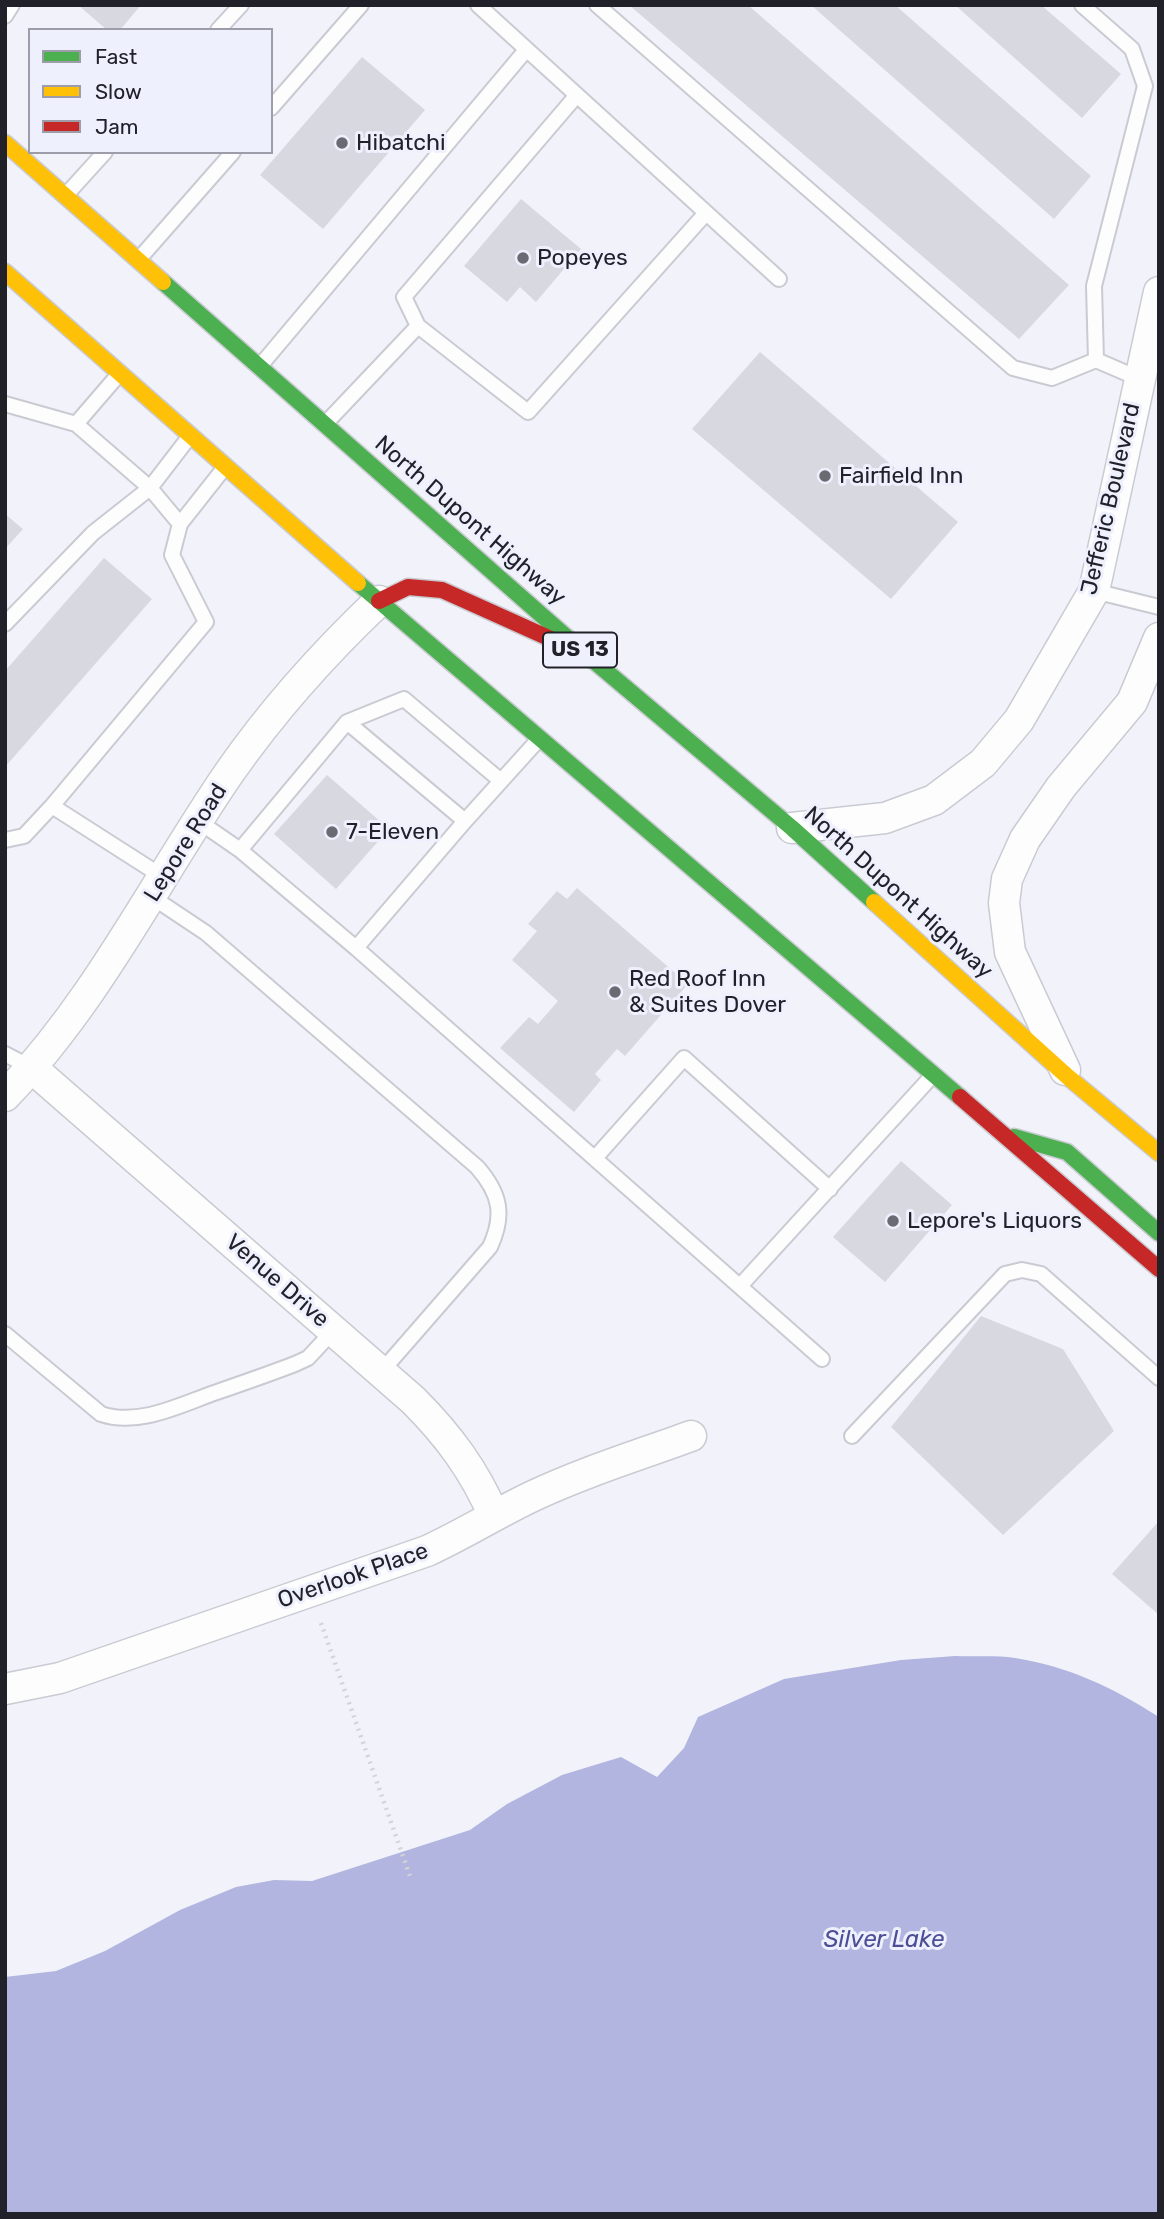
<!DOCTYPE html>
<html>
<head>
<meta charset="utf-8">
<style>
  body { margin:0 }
  #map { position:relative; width:1164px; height:2219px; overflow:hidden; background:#f2f3fa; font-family:Rubik,sans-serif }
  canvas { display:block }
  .frame { position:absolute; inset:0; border:7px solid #202129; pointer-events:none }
  .legend { position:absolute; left:28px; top:28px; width:245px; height:126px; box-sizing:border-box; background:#eef0fe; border:2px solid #9c9da9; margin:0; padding:9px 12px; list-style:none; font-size:21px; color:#202129 }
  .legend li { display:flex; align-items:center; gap:14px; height:35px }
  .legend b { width:35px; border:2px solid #9c9da9 }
</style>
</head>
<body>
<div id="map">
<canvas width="1164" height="2219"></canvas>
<div class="frame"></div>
<ul class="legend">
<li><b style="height:9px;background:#4caf50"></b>Fast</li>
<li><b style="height:9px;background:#ffc107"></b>Slow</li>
<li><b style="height:9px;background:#c62828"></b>Jam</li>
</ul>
</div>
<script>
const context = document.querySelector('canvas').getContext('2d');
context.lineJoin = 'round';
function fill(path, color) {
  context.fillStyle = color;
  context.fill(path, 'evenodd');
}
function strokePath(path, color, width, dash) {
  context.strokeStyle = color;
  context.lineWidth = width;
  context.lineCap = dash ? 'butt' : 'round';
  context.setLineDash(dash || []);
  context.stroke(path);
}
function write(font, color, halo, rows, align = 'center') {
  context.font = font + ' Rubik,sans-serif';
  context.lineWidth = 6;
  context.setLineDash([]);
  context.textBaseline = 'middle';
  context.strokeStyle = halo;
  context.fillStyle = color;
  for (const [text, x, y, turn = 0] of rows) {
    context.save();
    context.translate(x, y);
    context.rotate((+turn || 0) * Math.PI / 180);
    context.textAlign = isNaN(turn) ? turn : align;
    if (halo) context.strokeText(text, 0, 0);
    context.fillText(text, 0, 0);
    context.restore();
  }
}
const water = new Path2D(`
  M955,1656c20,1 41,-1 60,2 53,8 99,30 144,59v497h-1154v-237l51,-6 49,-20 75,-41 56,-23 38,-7 38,1 158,-51 37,-26 55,-29 59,-18 36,20 27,-29 14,-31 86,-38 117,-19z`);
const building = new Path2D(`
  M78,5h63l-21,25h-13z
  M629,5h119l321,280 -50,54z
  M811,5h84l196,171 -37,43z
  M955,5h86l80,69 -39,44z
  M362,57l63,53 -102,119 -63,-54z
  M521,199l60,50 -45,53 -16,-15 -13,15 -43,-36z
  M760,352l198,170 -67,77 -199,-170z
  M5,514l18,15 -18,20z
  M104,558l48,41 -147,168v-96z
  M327,775l62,54 -53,60 -62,-55z
  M577,888l111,96 -63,72 -8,-7 -22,25 6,6 -27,32 -74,-64 29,-31 9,7 20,-23 -46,-41 25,-29 -9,-7 29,-33 10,8z
  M901,1161l51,44 -67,77 -52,-45z
  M981,1316l82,33 51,82 -111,104 -112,-108z
  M1159,1521v94l-47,-41z`);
const path = new Path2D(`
  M321,1623l90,256`);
const lane = new Path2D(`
  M478,5l301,274
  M597,5l416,363 39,10 44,-18 44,19
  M1082,5l50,44 13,37 -51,200 2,74
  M5,16l7,-11
  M218,30l23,-25
  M577,95l-173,202 14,29 110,86 178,-199
  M271,108l90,-103
  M66,195l39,-43
  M139,259l94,-107
  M260,366l266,-316
  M5,404l71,20
  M325,424l93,-98
  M180,524l45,-57
  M1094,591l65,16
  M5,624l88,-91 57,-45 40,-52
  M347,722l57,-23 97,82
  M52,806l154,-184 -34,-67 8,-31 -30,-36 -74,-64 44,-51
  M198,821l42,29
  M465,821l-109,127 -116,-98 107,-128 118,99 74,-82
  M5,840l19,-4 28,-30 111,71
  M152,897l54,36 271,234c23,26 28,48 13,80l-109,125
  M356,948l466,411
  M5,1054l27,14
  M595,1158l89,-100 146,131
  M740,1286l193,-211
  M5,1334l96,80c38,13 81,-10 116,-22 26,-9 52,-18 78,-28l13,-6 26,-28
  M852,1436l153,-162 17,-4 19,4 118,104`);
const street = new Path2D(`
  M792,828l93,-10 49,-18 49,-37 36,-43 75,-129 65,-299
  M32,1068l381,332c36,36 61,70 81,116
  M1065,1070l-55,-118 -6,-49 3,-24 18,-40 36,-52 71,-85 27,-64
  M5,1096c92,-95 150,-215 224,-323 44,-63 94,-119 150,-172
  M5,1689l55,-11 367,-127c37,-17 70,-38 106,-55 51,-24 106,-41 158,-60`);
const fast = new Path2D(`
  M163,282l425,374 204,172 82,74
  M358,583l602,514
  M1014,1137l53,15 92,81`);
const slow = new Path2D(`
  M5,143l158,139
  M5,272l353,311
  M874,902l194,175 91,76`);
const jam = new Path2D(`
  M379,601l29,-14 34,3 109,49
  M960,1097l199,172`);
const markers = [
  [342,143,7,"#6a6a72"],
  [523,258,7,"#6a6a72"],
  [825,476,7,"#6a6a72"],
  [332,832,7,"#6a6a72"],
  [615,992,7,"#6a6a72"],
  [893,1221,7,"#6a6a72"]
];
const shields = [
  [580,650,74]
];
const shieldNames = [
  ["US 13",580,650]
];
const poiNames = [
  ["Hibatchi",356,143],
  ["Popeyes",537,258],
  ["Fairfield Inn",839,476],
  ["7-Eleven",346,832],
  ["Red Roof Inn",629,979],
  ["& Suites Dover",629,1005],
  ["Lepore's Liquors",907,1221]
];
const streetNames = [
  ["Jefferic Boulevard",1111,499,-77],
  ["North Dupont Highway",470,521,41],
  ["Lepore Road",186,843,-58],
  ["North Dupont Highway",898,893,42],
  ["Venue Drive",277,1281,41],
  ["Overlook Place",353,1576,-19]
];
const waterNames = [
  ["Silver Lake",884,1940]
];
fill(water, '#b2b5df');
fill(building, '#d7d8e0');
strokePath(lane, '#cacbd2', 18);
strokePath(street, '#cacbd2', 33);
strokePath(fast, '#cacbd2', 19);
strokePath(slow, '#cacbd2', 19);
strokePath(jam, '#cacbd2', 19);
strokePath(path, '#d4d4d7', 4.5, [2, 5]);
strokePath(lane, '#fdfdfe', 14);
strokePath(street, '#fdfdfe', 30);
strokePath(fast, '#4caf50', 16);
strokePath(slow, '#ffc107', 16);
strokePath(jam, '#c62828', 16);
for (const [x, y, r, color] of markers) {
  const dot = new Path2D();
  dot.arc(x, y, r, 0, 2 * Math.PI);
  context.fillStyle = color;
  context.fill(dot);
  strokePath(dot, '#eef0fe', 2.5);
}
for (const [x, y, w] of shields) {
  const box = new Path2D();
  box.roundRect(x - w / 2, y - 17.5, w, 35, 5);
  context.fillStyle = '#eef0fe';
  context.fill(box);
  strokePath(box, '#202129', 2);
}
write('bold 21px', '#202129', null, shieldNames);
write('23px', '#202129', '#eef0fe', poiNames, 'left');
write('23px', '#202129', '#eef0fe', streetNames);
write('italic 24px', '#4d4e95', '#eef0fe', waterNames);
</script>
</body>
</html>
